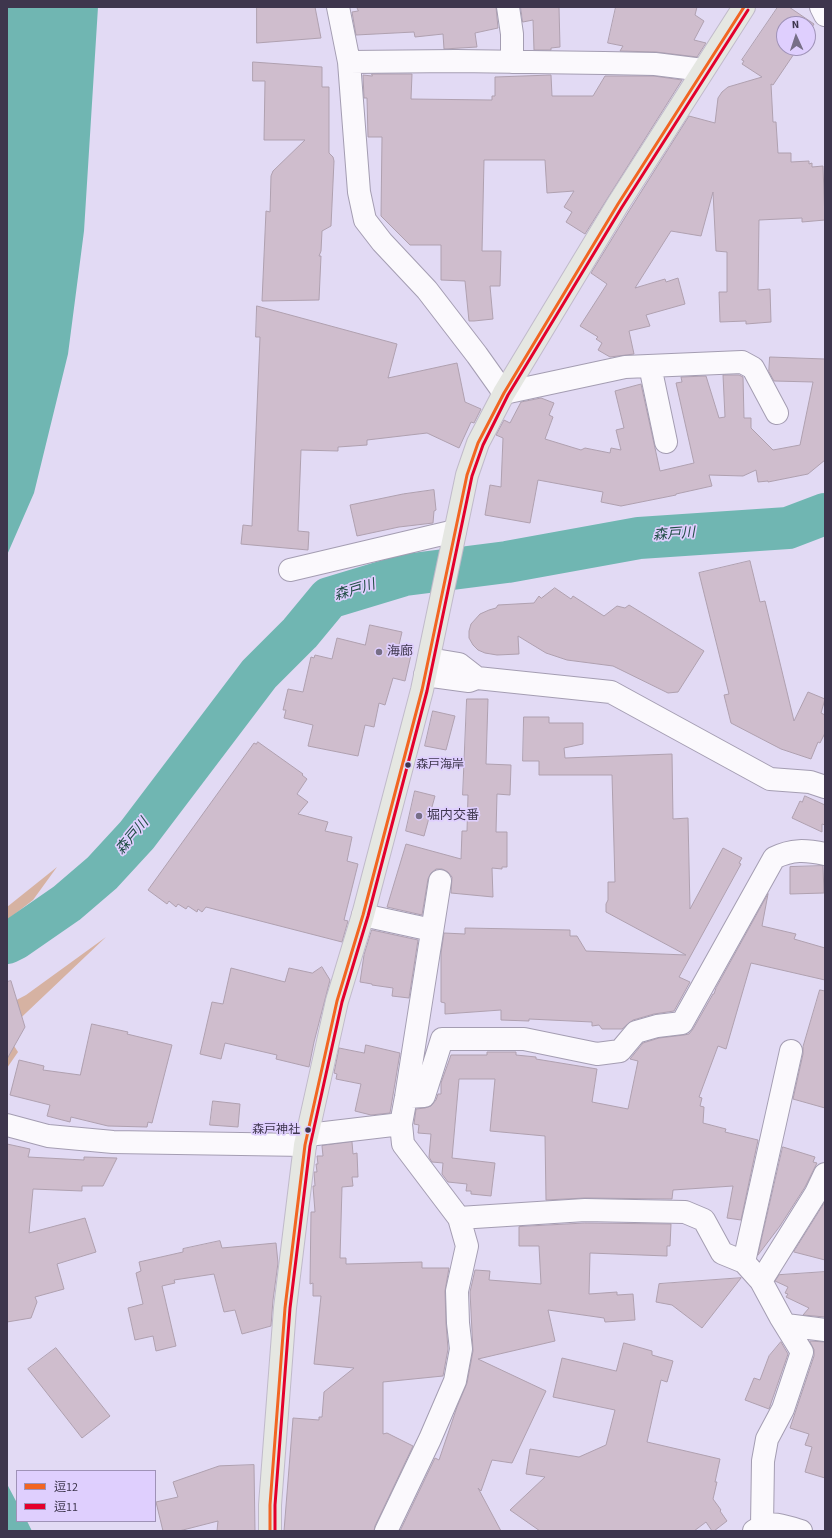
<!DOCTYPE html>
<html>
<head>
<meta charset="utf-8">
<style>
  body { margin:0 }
  #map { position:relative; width:832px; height:1538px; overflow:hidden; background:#e2daf4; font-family:"Source Sans 3","Noto Sans JP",sans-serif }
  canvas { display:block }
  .frame { position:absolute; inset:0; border:8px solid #3e364d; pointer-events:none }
  .legend { position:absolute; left:16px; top:1470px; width:140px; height:52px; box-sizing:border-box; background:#dfcffe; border:1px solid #9f92b7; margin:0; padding:5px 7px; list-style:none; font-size:12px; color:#3e364d }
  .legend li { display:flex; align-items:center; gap:8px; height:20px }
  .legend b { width:20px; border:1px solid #9f92b7 }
  .north { position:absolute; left:776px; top:16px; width:40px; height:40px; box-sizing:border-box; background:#dfcffe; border:1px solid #9f92b7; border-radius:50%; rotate:357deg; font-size:11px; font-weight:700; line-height:16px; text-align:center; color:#3e364d }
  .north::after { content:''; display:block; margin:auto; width:14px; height:18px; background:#776f87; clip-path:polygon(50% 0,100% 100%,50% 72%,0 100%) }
</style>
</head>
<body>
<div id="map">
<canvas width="832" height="1538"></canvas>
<div class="frame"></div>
<ul class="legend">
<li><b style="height:5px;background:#f26522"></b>逗12</li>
<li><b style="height:5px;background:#e4002b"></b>逗11</li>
</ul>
<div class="north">N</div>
</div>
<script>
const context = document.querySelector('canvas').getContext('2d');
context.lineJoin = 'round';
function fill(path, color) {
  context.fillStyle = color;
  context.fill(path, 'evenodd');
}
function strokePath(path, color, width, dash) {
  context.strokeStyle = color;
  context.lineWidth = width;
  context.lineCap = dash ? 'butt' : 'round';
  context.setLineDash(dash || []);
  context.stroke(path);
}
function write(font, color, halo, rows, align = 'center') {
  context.font = font + ' "Source Sans 3","Noto Sans JP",sans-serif';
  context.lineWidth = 3.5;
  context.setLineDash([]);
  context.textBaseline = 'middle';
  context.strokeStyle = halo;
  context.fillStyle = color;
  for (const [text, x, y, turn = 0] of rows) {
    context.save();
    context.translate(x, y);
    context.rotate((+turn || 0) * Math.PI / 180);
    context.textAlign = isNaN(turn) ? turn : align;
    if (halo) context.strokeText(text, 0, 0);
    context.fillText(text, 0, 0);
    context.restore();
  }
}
const forest = new Path2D(`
  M57,867l-24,33 -26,20v-13z
  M106,937l-99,94v-26l19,-10z
  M7,1035l11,17 -11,16z`);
const water = new Path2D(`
  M7,7h91l-14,224 -16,123 -34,139 -27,62z
  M7,1484l10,19v18h10l5,10h-25z`);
const river = new Path2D(`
  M7,943l8,-4 52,-36 35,-30 35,-38 122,-161 41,-41 29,-35 76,-23 102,-13 132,-24 149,-10 37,-14`);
const building = new Path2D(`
  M257,7h58l6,31 -64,5z
  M357,7h139l2,21 -23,5 2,14 -33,2 -1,-15 -28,3 -1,-5 -58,3 -4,-23 6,-1z
  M521,7h38l1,40 -9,1v2h-17l-1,-30 -10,2z
  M616,7h81l-2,8 9,6 -10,19 12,3 -9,14 -41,-5 -36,-1 3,-5 -15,-3z
  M778,7h11l25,17 -6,10v-10h-24v24h14l-25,37 -2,-1 2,38h3l2,31h13v9l18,-1v3l3,-1v4l11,-1 2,54 -23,2v-4l-43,2 -1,70 12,-1 1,33 -25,2v-3l-26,1 -1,-30h8v-40l-11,-1 -3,-59 -12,44 -30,-5 -36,57 30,-9 1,3 12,-4 7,26 -39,11 4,11 -21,5 5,23 -24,3 -12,-7 4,-7 -6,-4 2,-2 -18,-11 27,-42 -16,-11 38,-62 60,-95 26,7 3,-25 4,-6 6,-5 34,-10 -20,-13 2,-3 -2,-1z
  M253,62l69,5v20h7v66l4,4 1,4 -3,65 -9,5 -1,20 -2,5h2l-2,44 -57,1 4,-90 4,1 1,-36 2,-5 32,-31h-41l1,-59h-12z
  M372,74h40l-1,25 81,1v-4h3v-19l56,-2 1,21h41l12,-20h49l28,4 -97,154 -19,-12 6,-10 -8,-5 10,-16 -27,2 -2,-33h-61l-2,91h19l-1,35h-10l3,33 -19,2h-5l-4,-40 -24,-1v-35h-31l-29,-29 1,-79h-14l-1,-39h-3l-1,-23 9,1z
  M257,306l140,38 -9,34 69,-15 8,39 16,7 -7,14 -3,-1 -12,26 -32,-15 -60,7v5l-29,2v4l-37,-1 -3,81 11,1 -1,18 -67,-6 2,-19 9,1 8,-189h-4z
  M770,357l55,2v101l-17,14 -40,8v-1l-10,1 -2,-12 -13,6 -34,-1 3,11 -36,8v1l-55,11 -20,-4 2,-10 -65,-12 -8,43 -45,-8 5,-30 11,2 2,-49 -7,-3 8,-15 6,3 11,-21 20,-4 13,5 -5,12 4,2 -8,22 36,11 4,-2 25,5 1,-5 10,2 -5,-20 8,-2 -9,-37 26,-7 19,87 34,-8 -18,-80 6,-1 -1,-5 25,-1 13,42 6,-1 -2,-42h16l4,2 1,41h7v10l22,22 27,-5 13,-63 -39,-1 -5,-9z
  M434,490l2,20 -2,1 -1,12 -34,4 -42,9 -7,-31 53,-11z
  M750,561l10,41 5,-1 29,120 14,-29 17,7 -4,14 4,2v18l-5,10 -2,-1 -7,17 -30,-10 -50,-26 -7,-28 5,-1 -30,-121z
  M555,588l16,11 2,-3 31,20 13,-10 8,2 4,-3 75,46 -26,41 -10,1 -55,-27 -46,-6 -21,-7 -28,-17 1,18 -22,1 -12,-2 -7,-3 -5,-5 -4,-7v-7l2,-7 9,-10 9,-4 7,-2 2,-3 36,-2 5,-7 2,2z
  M370,625l32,7 -4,17 10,2 -1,3 4,1 -6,26 -12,-3 -8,27 -6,-2 -5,24 -9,-2 -7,31 -50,-10 5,-21 -29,-7 2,-8h-3l5,-21 15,3 8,-35 3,1 1,-3 17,4 5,-21 28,7z
  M467,699h21l-2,65 25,1 -1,30 -13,-1 -1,38h11v35h-5v2l-10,-1 1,29 -42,-4 1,-16 -4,-5 -6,-3h-6l-5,4 -3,6 -6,36 -35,-8 19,-63 55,15 1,-28h5l1,-36h-5z
  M433,711l22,5 -9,34 -21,-4z
  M524,717h25v6h34v21l-19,4 1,10 107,-4 1,65 15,-1 2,91 33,-61 19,10 -3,5 2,1 -62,113 11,5 -16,29 -20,3 -21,6 -11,9h-20l-3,-4 -7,1v-4l-63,-3v2l-28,-1v-10l-56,4v-11l-4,-1v-49l3,-20 21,1v-6l105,2v6h7l9,15 100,4 -80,-43v-8l2,-4v-18h7l-3,-107h-73v-14h-16z
  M258,742l45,32 -1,1 5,4 -10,15 11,8 -10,12 30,8 -3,9 27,6 -5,24 11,3 -14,56 4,1 -6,21 -136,-35 -4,5 -4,-3 -1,3 -9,-6 -2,3 -8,-5 -2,3 -7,-6 -2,3 -19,-14 106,-147 2,1z
  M415,791l20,5 -11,40 -18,-5z
  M805,796l20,9v20l-3,-1v8l-30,-14 8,-17 2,1z
  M823,866l1,27 -34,1v-27z
  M768,894l-6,32 34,8 -2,5 31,9v32l-74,-17 -25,86 -8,-3 -19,51 3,1 -2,8 4,1 -1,16 23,6 -1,3 33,8 -17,80 -14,-2 6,-32 -60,4 -1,9 -87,-1 -39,2 -1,-64 -55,-5 5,-52h-36l-7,79 43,5 -4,33 -20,-2v-3h-5l1,-7 -19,-2 -6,-8 1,-11 -11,-1 -3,-5 2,-23 -13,-1 1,-8 -5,-1 2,-15 9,-1 6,-2 5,-6 2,-6h3v-11l10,-28h36v-3h29v3l20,2v2l61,10 -5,33 36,7 10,-48 -8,-2 13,-16 16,-5 25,-3 5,-1 4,-5 20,-35h1l2,-6z
  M372,930l46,10 -9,58 -17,-2 1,-8 -21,-3v-1l-12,-2 4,-27z
  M322,967l8,13 -16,62 -5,25 -33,-8 1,-4 -52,-12 -4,16 -21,-5 12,-52 11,2 8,-36 54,14 4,-14 23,5z
  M11,981l14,46 -18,32v-77z
  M820,990l5,1v117l-32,-9 10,-45v-7z
  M92,1024l36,8 -1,2 45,11 -20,78 -4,-1 -1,5 -39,-1 -37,-9 -1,5 -23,-6 3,-11 -40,-10 9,-35 25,6 -1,4 37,5z
  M366,1045l34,8 -10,60 -19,2 -16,-4 6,-27 -25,-5 1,-5 -3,-1 5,-25 25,5z
  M213,1101l27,3 -2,23 -28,-2z
  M352,1142l1,12 4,-1 1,24h-6l1,9 -11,1 -2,71h6v6l76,-2v6h27l-4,23 1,32 2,26 -5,27 -60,6v52l4,-1 26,13 -38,80 -1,5h-90l9,-113 26,2v-3h3l2,-25 30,-24 -40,-4 7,-68h-8v-13l-3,1 1,-72h4l-2,-26h2l-1,-14h3l-1,-8h2l-1,-8h6l-1,-10z
  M7,1144l23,5 -2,8 56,3v-3l33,1 -14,28h-21v5l-49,-2 -4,44 56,-15 11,34 -39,12 7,25 -29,8 2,5 -6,16 -24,4z
  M783,1147l32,10 -2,5 4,1 -12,24 -25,39 -22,29z
  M825,1202v58l-31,-8z
  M585,1223l86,1 -1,22h-3v10l-77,-3 -1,41 28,-2v3l16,-1 2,26 -30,2 -1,-4 -56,-8 7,31 -77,18 68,32 -34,72 -20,-3 -11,31 -3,-3 23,43h-101l35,-73 4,2 18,-53 10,-24 6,-32 -3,-59 5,-22 15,1 -1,9 52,4 -2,-38h-20v-19z
  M220,1241l2,7 54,-5 2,20 -5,37 -2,26 -29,8 -7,-24 -11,2 -10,-38 -40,6 1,3 -13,3 14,60 -20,5 -3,-15 -18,4 -7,-32 15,-4 -7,-31 5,-2 -2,-9 44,-10v-3z
  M825,1272v45l-22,-2 6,-7 -23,-11 2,-3 -3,-1 3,-6 -13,-6 4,-6z
  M741,1278l-39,50 -30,-23 -16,-3 3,-18z
  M810,1341l15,1v136l-20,-6 7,-25 -7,-2 4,-11 -19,-6 24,-72v-6z
  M781,1342l7,12 -19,55 -24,-9 9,-22 6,2 9,-24z
  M624,1343l28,8v4l21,6 -6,21 -6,-2 -14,62 73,17 -5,23h2l-4,17 8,11 -1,1 7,10 -13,10h-2l-6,-9 -12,9h-154l-30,-21 35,-33 -19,-3 4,-25 49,8 27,-12 9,-35 -62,-13 9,-39 54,13z
  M56,1348l54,68 -28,22 -54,-69z
  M254,1465l1,66h-38l1,-10 -39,10h-16l-7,-29 22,-5 -5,-15 46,-16z`);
const minor = new Path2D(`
  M338,7l11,55 10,130 6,28 17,22 45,48 50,65 27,38 121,-26 117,-5 11,6 24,45
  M508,7l4,27v28
  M821,7l4,8
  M349,62l107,-1 148,2 51,1 48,6
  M650,366l16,76
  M290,570l165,-39
  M429,659l30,5 18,14
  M425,675l44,6 8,-3 134,14 159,87 40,3 15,5
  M363,915l69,15
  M406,1097l18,-1 18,-57h82l73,15 23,-3 16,-19 21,-6 25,-3 92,-165c18,-9 32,-8 51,-4
  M7,1125l41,11 65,6 192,3
  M308,1135l93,-11
  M459,1218l126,-8 100,2 19,8 18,33 22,9 17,19
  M744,1262l47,-211
  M786,1325l39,5
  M762,1526l1,-65 4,-22 16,-30 19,-57 -21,-34 -20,-37 55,-88 9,-19
  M386,1531l44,-92 25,-58 6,-32 -3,-26 -1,-32 10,-45 -8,-28 -56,-74 -2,-20 5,-27 34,-216
  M754,1531c17,-12 29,-5 47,0`);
const major = new Path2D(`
  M270,1531v-26l15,-197 20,-163 32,-144 26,-86 59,-225 45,-215 11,-32 26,-50 114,-189 126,-197`);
const bus1 = new Path2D(`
  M270,1531v-26l15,-197 20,-163 32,-144 26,-86 59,-225 45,-215 11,-32 26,-50 114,-189 126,-197`);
const bus2 = new Path2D(`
  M275,1531v-26l15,-197 20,-162 32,-144 26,-86 59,-225 45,-215 11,-31 25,-50 114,-188 126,-197`);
const markers = [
  [379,652,4,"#776f87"],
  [408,765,3.5,"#3e364d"],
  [419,816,4,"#776f87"],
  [308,1130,3.5,"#3e364d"]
];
const busNames = [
  ["森戸海岸",416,765],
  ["森戸神社",300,1130,"right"]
];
const poiNames = [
  ["海廊",387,652],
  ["堀内交番",427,816]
];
const waterNames = [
  ["森戸川",674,535,-4],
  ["森戸川",355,591,-17],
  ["森戸川",133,837,-50]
];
fill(forest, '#d6b2a2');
fill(water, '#70b6b2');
strokePath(river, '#70b6b2', 42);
fill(building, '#cfbdcd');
strokePath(building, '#afa0af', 1);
strokePath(minor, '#a49db2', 24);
strokePath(major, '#c0baca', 24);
strokePath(minor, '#fbf9fd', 22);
strokePath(major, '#e5e7e2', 22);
strokePath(bus1, '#f26522', 3);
strokePath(bus2, '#e4002b', 3);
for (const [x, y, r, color] of markers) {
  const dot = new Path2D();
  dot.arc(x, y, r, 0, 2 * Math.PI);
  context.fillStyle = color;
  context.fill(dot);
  strokePath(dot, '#dfcffe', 1.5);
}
write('12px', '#3e364d', '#dfcffe', busNames, 'left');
write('13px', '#3e364d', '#dfcffe', poiNames, 'left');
write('italic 14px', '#214e46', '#dfcffe', waterNames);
</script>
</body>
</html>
